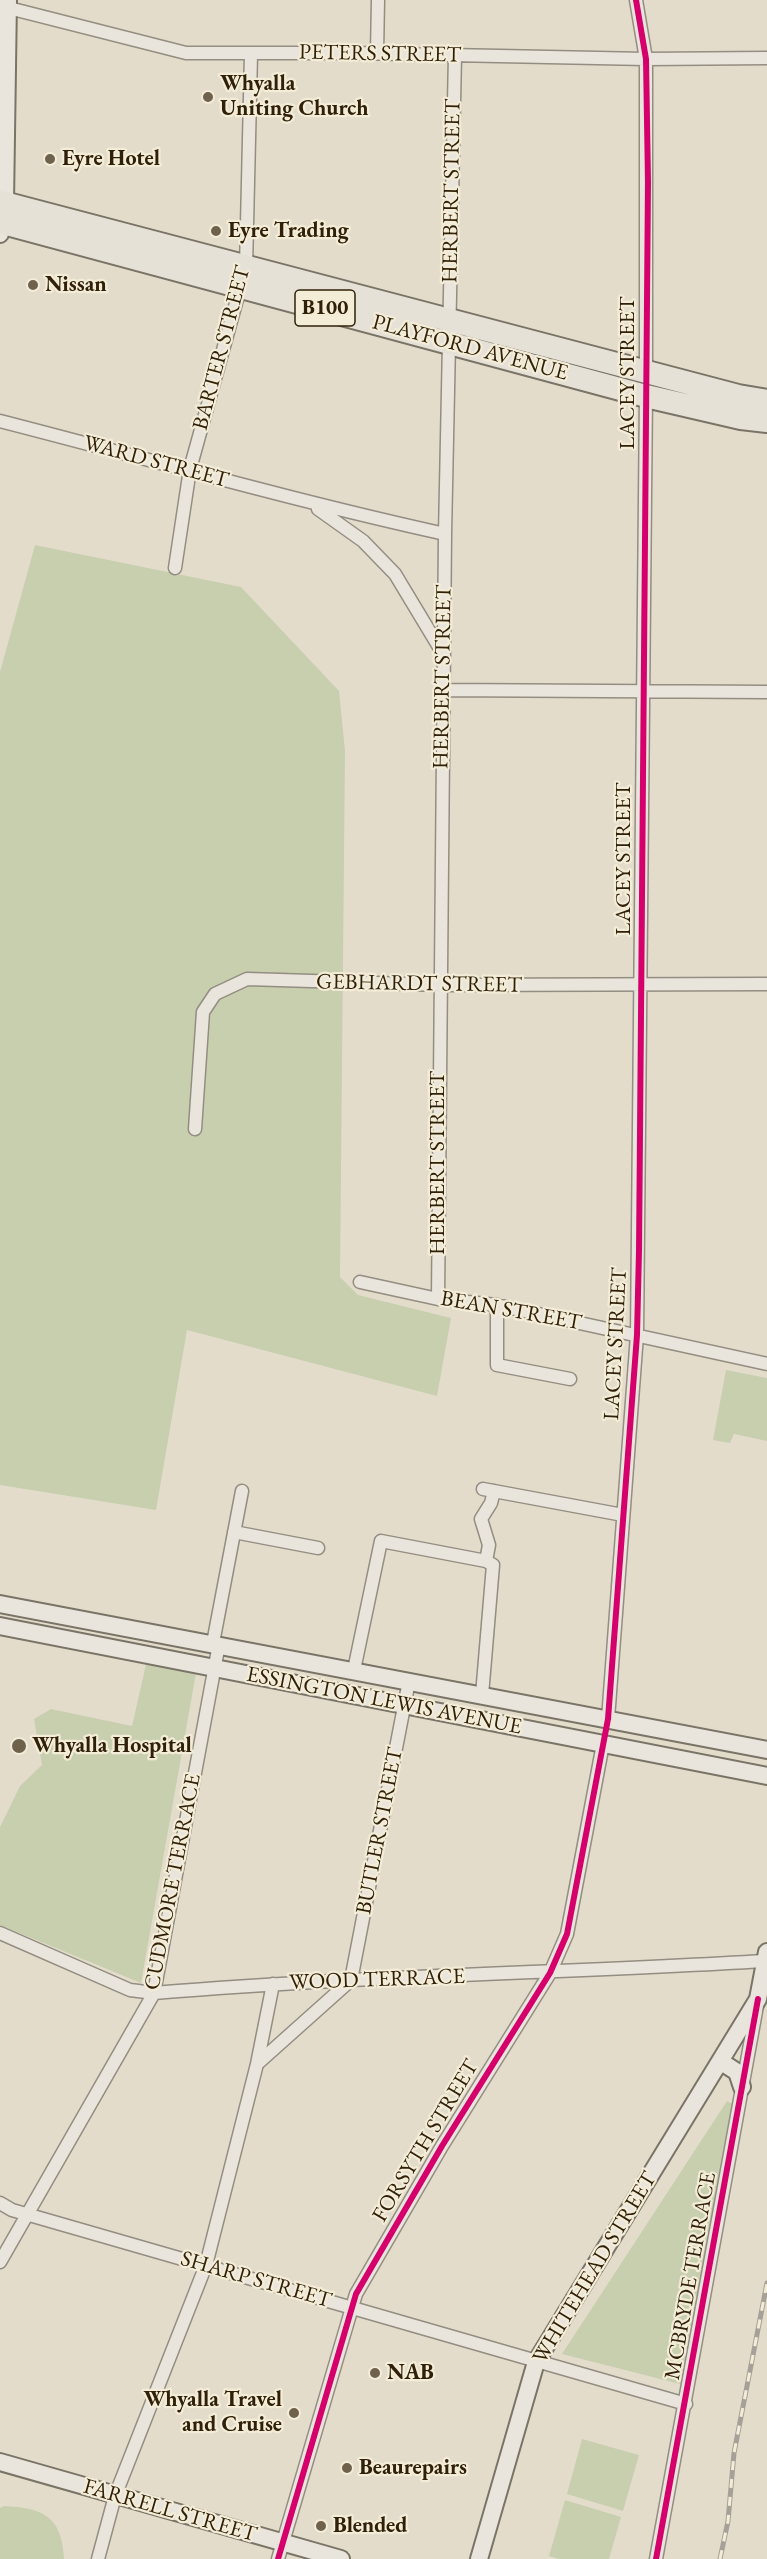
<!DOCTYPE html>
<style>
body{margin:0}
canvas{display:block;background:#e3dccb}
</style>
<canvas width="767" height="2559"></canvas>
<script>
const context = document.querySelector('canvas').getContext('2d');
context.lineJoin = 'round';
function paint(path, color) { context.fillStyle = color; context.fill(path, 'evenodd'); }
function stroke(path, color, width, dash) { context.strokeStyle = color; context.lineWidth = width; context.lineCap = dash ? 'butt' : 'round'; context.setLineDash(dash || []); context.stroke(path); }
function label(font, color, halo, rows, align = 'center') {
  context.font = font + ' "EB Garamond",serif'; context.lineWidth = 4.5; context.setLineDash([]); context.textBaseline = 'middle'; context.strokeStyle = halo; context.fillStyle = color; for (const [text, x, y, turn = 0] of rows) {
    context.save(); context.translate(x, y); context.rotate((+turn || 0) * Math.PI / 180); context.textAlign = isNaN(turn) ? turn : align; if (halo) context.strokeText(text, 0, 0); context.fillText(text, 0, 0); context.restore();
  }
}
const green = new Path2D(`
 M 35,545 L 241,587 L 339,691 L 345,751 L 340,1277 L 358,1295 L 451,1318 L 437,1396 L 187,1330 L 156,1510 L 0,1485 L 0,672 Z
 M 726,1370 L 767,1378 L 767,1441 L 734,1434 L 730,1443 L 713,1440 Z
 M 147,1660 L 196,1673 L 141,1983 L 0,1925 L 0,1827 L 20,1786 L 42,1765 L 34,1719 L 51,1709 L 132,1726 Z
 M 727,2101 L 733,2104 L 680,2384 L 562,2354 Z
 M 582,2439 L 639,2455 L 623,2511 L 567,2494 Z
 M 565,2500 L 621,2517 L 609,2559 L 559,2559 L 549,2556 Z
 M 4,2506 C 43,2508 62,2516 64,2559 L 0,2559 L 0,2508 Z`);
const street = new Path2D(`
 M 636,0 L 646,59 L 646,376
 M 1,6 L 186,53 L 352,53 L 646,59 L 767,58
 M 377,53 L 378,0
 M 0,421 C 148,459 295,501 445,534
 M 318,509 L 363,541 L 395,574 L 442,652
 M 175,568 L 190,469 L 246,267 L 251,54
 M 443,690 L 767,692
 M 195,1129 L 203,1012 L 215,994 L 247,979 L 440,985 L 767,984
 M 360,1282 L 438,1299 L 497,1305 L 767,1364
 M 438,1299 L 445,534 L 455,55
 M 497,1305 L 497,1365 L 570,1379
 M 483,1489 L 623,1515
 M 234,1532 L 318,1548
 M 486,1561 L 489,1545 L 481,1519 L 491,1503 L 494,1491
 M 213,1643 L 242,1491
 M 354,1670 L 381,1541 L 486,1561 L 493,1565 L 482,1695
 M 608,1719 L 637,1335 L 646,393
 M 0,1933 L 130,1990 L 154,1993 C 357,1976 562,1973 765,1961
 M 257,2064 L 351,1980 L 409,1681
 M 0,2203 L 12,2210 L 686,2404
 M 0,2262 L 154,1993 L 219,1644
 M 98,2559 L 115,2496 L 206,2265 L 257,2064 L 273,1984
 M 278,2559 L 356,2294 L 442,2146 L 550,1973 L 567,1934 L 603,1744
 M 656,2559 L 757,2006`);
const secondary = new Path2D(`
 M 0,234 L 5,203 L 8,0
 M 0,1604 L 767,1750
 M 0,1626 L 767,1776
 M 720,2061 L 737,2072 L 742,2087
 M 0,2462 L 341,2559
 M 479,2559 L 536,2362 L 758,1999 L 767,1952`);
const highway = new Path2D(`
 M 0,202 L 738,396 L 767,401
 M 0,222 L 646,396 L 741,418 L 767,421`);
const rail = new Path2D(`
 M 720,2559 L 728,2521 L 734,2453 L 767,2283`);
const cycleway = new Path2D(`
 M 278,2559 L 356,2294 L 442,2146 L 550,1973 L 567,1934 L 608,1719 L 637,1335 L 639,1251 L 648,182 L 646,59 L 636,0
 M 656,2559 L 758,1999`);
const markers = [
 [208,97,6,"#6f624d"],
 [50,159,6,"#6f624d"],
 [216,231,6,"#6f624d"],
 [33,285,6,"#6f624d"],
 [19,1746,8,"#6f624d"],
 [375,2373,6,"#6f624d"],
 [294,2413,6,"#6f624d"],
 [347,2468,6,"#6f624d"],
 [321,2526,6,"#6f624d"]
];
const shields = [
 [325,308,60]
];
const shieldNames = [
 ["B100",325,308]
];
const streetNames = [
 ["PETERS STREET",380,54,1],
 ["HERBERT STREET",452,191,-89],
 ["BARTER STREET",222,348,-75],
 ["PLAYFORD AVENUE",470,348,15],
 ["LACEY STREET",628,373,-90],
 ["WARD STREET",156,462,15],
 ["HERBERT STREET",443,677,-89],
 ["LACEY STREET",624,859,-90],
 ["GEBHARDT STREET",419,984,1],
 ["HERBERT STREET",438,1163,-90],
 ["BEAN STREET",511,1311,10],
 ["LACEY STREET",616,1344,-87],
 ["ESSINGTON LEWIS AVENUE",384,1701,11],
 ["BUTLER STREET",380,1831,-79],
 ["CUDMORE TERRACE",173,1882,-79],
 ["WOOD TERRACE",377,1980,-2],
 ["FORSYTH STREET",426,2141,-59],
 ["WHITEHEAD STREET",595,2268,-59],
 ["MCBRYDE TERRACE",691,2276,-80],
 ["SHARP STREET",256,2280,16],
 ["FARRELL STREET",170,2511,16]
];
const poiNames = [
 ["Whyalla",220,84],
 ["Uniting Church",220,109],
 ["Eyre Hotel",62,159],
 ["Eyre Trading",228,231],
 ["Nissan",45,285],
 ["Whyalla Hospital",32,1746],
 ["NAB",387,2373],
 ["Whyalla Travel",282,2400,"right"],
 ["and Cruise",282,2425,"right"],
 ["Beaurepairs",359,2468],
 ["Blended",333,2526]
];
paint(green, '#c8cfaf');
stroke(street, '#948d81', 15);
stroke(secondary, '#7a7467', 20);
stroke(highway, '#7a7467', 26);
stroke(street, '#e9e5dd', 12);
stroke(secondary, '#e9e5dd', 16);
stroke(highway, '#e6e1d7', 22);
stroke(rail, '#a6a198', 5);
stroke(rail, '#f3ecd7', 3, [9]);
stroke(cycleway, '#d6006c', 6);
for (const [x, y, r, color] of markers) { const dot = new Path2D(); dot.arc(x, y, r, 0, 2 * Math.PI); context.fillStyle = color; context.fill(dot); stroke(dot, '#f3ecd7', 2); }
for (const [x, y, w] of shields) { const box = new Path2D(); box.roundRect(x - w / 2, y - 18, w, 36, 4.5); context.fillStyle = '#f3ecd7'; context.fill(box); stroke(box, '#312009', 1.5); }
label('bold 21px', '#312009', null, shieldNames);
label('22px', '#312009', '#f3ecd7', streetNames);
label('bold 22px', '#312009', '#f3ecd7', poiNames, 'left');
</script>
